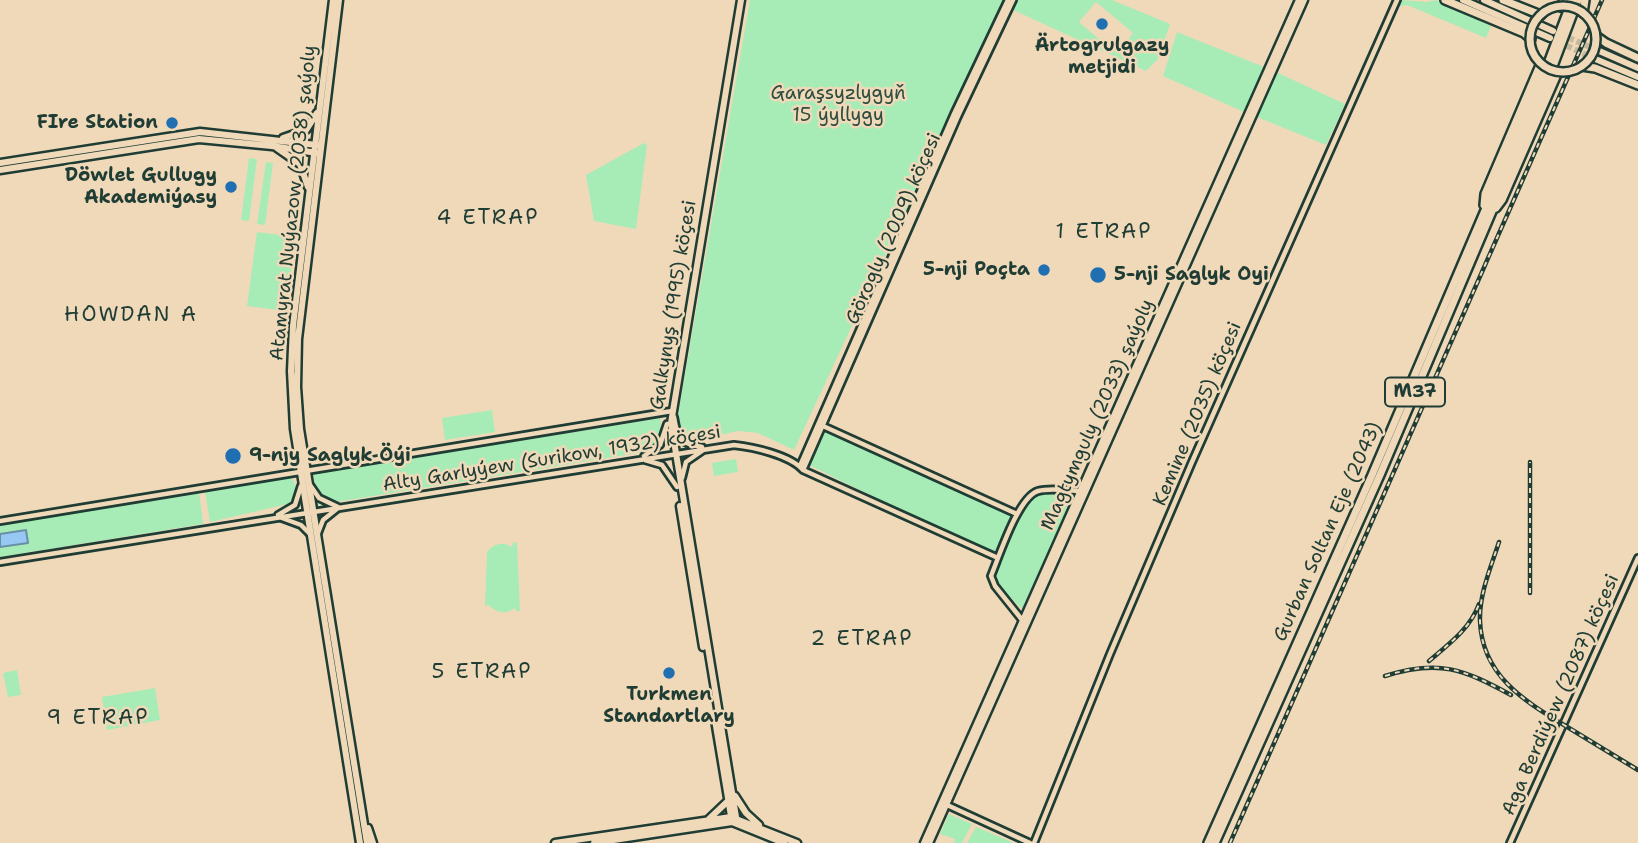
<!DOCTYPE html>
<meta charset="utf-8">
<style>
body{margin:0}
canvas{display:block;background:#f0d9b9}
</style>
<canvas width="1638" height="843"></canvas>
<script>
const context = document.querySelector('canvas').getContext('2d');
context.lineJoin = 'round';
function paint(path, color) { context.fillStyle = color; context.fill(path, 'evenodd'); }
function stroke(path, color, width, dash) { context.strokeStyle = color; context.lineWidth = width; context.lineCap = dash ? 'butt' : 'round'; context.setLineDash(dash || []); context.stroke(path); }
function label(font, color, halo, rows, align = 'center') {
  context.font = font + ' "Shantell Sans",sans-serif'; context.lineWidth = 5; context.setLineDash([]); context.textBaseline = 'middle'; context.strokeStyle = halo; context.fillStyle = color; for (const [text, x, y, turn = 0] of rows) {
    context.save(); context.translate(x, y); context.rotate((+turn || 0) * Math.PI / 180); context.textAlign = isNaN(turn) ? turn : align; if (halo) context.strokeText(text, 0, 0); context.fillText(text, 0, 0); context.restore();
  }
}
const green = new Path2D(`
 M 750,0 L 1004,0 L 794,450 L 758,433 L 738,431 L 691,441 L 681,436 L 677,421 Z
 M 1016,0 L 1112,0 L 1170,24 L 1158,59 L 1146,71 L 1011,9 ZM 1096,2 L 1133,33 L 1119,51 L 1102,38 L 1100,40 L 1079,22 Z
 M 1400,0 L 1428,2 L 1436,0 L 1491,26 L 1486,38 L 1407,5 L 1396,7 Z
 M 1177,32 L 1264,67 L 1244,112 L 1163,76 Z
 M 1276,72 L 1345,104 L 1326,145 L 1257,117 Z
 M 644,143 L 647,145 L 636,229 L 594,221 L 586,175 Z
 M 249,158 L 257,159 L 249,221 L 241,220 Z
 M 266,162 L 273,163 L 265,225 L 257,224 Z
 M 257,232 L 295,237 L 286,311 L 247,306 Z
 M 492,410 L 495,432 L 445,440 L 442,418 Z
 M 661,418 L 660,438 L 658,445 L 638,453 L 318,505 L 313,474 Z
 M 826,427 L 1021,516 L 1033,493 L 1076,491 L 1022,609 L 992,580 L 998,558 L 809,465 Z
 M 736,459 L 738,472 L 714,476 L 712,463 Z
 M 291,478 L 294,481 C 297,490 297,498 288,504 L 210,522 L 205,491 Z
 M 199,492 L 203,524 L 0,557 L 0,525 Z
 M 517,542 L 520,611 L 516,611 L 515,608 C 505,615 496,613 488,604 L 485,607 L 487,552 C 494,544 503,541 512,547 L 513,543 Z
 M 17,670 L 21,695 L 8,697 L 3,673 Z
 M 155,688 L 160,720 L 107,730 L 102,697 Z
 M 949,814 L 972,824 L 962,843 L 954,843 L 955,839 L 940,834 Z
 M 976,827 L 981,829 L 1014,843 L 967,843 Z`);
const water = new Path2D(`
 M 26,530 L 28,543 L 0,547 L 0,534 Z`);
const majorTunnel = new Path2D(`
 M 1560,34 L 1597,50
 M 1550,38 L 1593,58`);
const minor = new Path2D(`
 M 674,417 C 678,441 679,442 702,447
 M 823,426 L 1017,514
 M 644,456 L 660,445 L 667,424
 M 645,460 L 662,465 L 677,487
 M 800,466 L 954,114 L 1008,0
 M 803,470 L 958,116 L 1013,0
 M 682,478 L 686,462 L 702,451
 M 310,485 L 319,498 L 338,507
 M 278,515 L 295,505 L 301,486
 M 282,518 L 301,525 L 310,534
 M 0,521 L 672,411
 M 318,533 L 323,520 L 338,508
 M 0,562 L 734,445 C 753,447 790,455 803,470 L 998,558
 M 1023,621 L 995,586 L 991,576 C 999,557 1018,497 1038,491 C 1051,487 1069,491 1082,491
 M 945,804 L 1030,843
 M 1034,843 L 1110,654 L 1192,462 L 1397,0
 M 1510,843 L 1638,558`);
const major = new Path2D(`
 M 333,0 L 293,326 L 291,371 L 294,429 L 360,843
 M 339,0 L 298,339 L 297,387 L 300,429 L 367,843
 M 1463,0 L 1550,38
 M 1484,0 L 1553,31
 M 1597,50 L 1638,68
 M 1593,58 L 1638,77
 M 283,138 L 306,130 L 317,113
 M 277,148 L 300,164 L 308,187
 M 0,163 L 200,132 L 317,145
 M 0,170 L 199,139 L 272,146 L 317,153
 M 680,506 L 703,647
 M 715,720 L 732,822
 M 735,796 L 746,813 L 759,825
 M 709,819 L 728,801
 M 737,823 L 671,423 L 741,0
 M 368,828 L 373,843
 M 555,843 L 731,817 L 797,843
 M 594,843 L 732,822 L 784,843
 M 924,843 L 1299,0
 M 929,843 L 1304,0`);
const highway = new Path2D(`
 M 1445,0 L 1524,33 L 1531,39
 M 1503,0 L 1541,15
 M 1561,7 L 1564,0
 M 1583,13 L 1585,0
 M 1596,36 L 1606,43 L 1638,58
 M 1582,66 L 1595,68 L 1638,85
 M 1484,205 L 1485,194 L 1541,63
 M 1496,208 L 1502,200 L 1558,72
 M 1208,843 L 1372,475 L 1550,58 L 1572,0
 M 1215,843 L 1380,475 L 1547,82 L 1578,0`);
const rail = new Path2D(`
 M 1499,542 C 1491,567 1479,594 1480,621 C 1482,675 1523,700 1564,725 C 1589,740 1613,755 1638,770
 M 1530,593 L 1530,462
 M 1429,661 C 1449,644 1470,629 1479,604
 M 1385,676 C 1439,659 1463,669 1511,695
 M 1230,843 L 1602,0`);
const highwayBridge = new Path2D(`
 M1530 39a33 33 0 1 1 66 0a33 33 0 1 1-66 0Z`);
const markers = [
 [1102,24,7,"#1f6fb2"],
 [172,123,7,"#1f6fb2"],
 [231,187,7,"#1f6fb2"],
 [1044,270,7,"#1f6fb2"],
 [1098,275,9,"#1f6fb2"],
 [233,456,9,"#1f6fb2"],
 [669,673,7,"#1f6fb2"]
];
const shields = [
 [1415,392,60]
];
const shieldNames = [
 ["M37",1415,392]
];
const poiNames = [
 ["Ärtogrulgazy",1102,46,"center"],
 ["metjidi",1102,68,"center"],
 ["FIre Station",158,123],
 ["Döwlet Gullugy",217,176],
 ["Akademiýasy",217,198],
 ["5-nji Poçta",1030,270],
 ["5-nji Saglyk Oyi",1114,275,"left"],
 ["9-njy Saglyk Öýi",249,456,"left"],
 ["Turkmen",669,695,"center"],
 ["Standartlary",669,717,"center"]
];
const parkNames = [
 ["Garaşsyzlygyň",838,94],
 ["15 ýyllygy",838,116]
];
const streetNames = [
 ["Atamyrat Nyýazow (2038) şaýoly",294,203,-84],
 ["Görogly (2009) köçesi",894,229,-66],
 ["Galkynyş (1995) köçesi",674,305,-81],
 ["Kemine (2035) köçesi",1198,414,-67],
 ["Magtymguly (2033) şaýoly",1098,415,-66],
 ["Alty Garlyýew (Surikow, 1932) köçesi",552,459,-9],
 ["Gurban Soltan Eje (2043)",1328,532,-66],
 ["Aga Berdiýew (2087) köçesi",1561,695,-66]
];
const neighbourhoodNames = [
 ["4 ETRAP",488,219],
 ["1 ETRAP",1104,233],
 ["HOWDAN A",131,316],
 ["2 ETRAP",862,640],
 ["5 ETRAP",482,673],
 ["9 ETRAP",98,719]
];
paint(green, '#a7ecb7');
paint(water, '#97c7f3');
stroke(water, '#6790a7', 2);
stroke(majorTunnel, '#c6ba9e', 6, [6, 3]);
stroke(minor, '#1f3d34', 10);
stroke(major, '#1f3d34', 11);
stroke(highway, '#1f3d34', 12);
stroke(minor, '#f0d9b9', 4.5);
stroke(major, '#f0d9b9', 6);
stroke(highway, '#f0d9b9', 7);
stroke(rail, '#1f3d34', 4.5);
stroke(rail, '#f0d9b9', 2, [5]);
stroke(highwayBridge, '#1f3d34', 12, []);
stroke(highwayBridge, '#f0d9b9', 7);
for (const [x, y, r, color] of markers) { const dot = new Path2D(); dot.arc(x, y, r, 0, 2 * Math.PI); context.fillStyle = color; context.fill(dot); stroke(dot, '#f0d9b9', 2.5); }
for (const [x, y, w] of shields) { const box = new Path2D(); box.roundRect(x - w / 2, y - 14.5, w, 29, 5); context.fillStyle = '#f0d9b9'; context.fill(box); stroke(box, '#1f3d34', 2); }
label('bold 18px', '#1f3d34', null, shieldNames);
label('bold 19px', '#1f3d34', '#f0d9b9', poiNames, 'right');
label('19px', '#2d4e41', '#f0d9b9', parkNames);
label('19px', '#1f3d34', '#f0d9b9', streetNames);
context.letterSpacing = '2px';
label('21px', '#1f3d34', '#f0d9b9', neighbourhoodNames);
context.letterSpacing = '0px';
</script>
